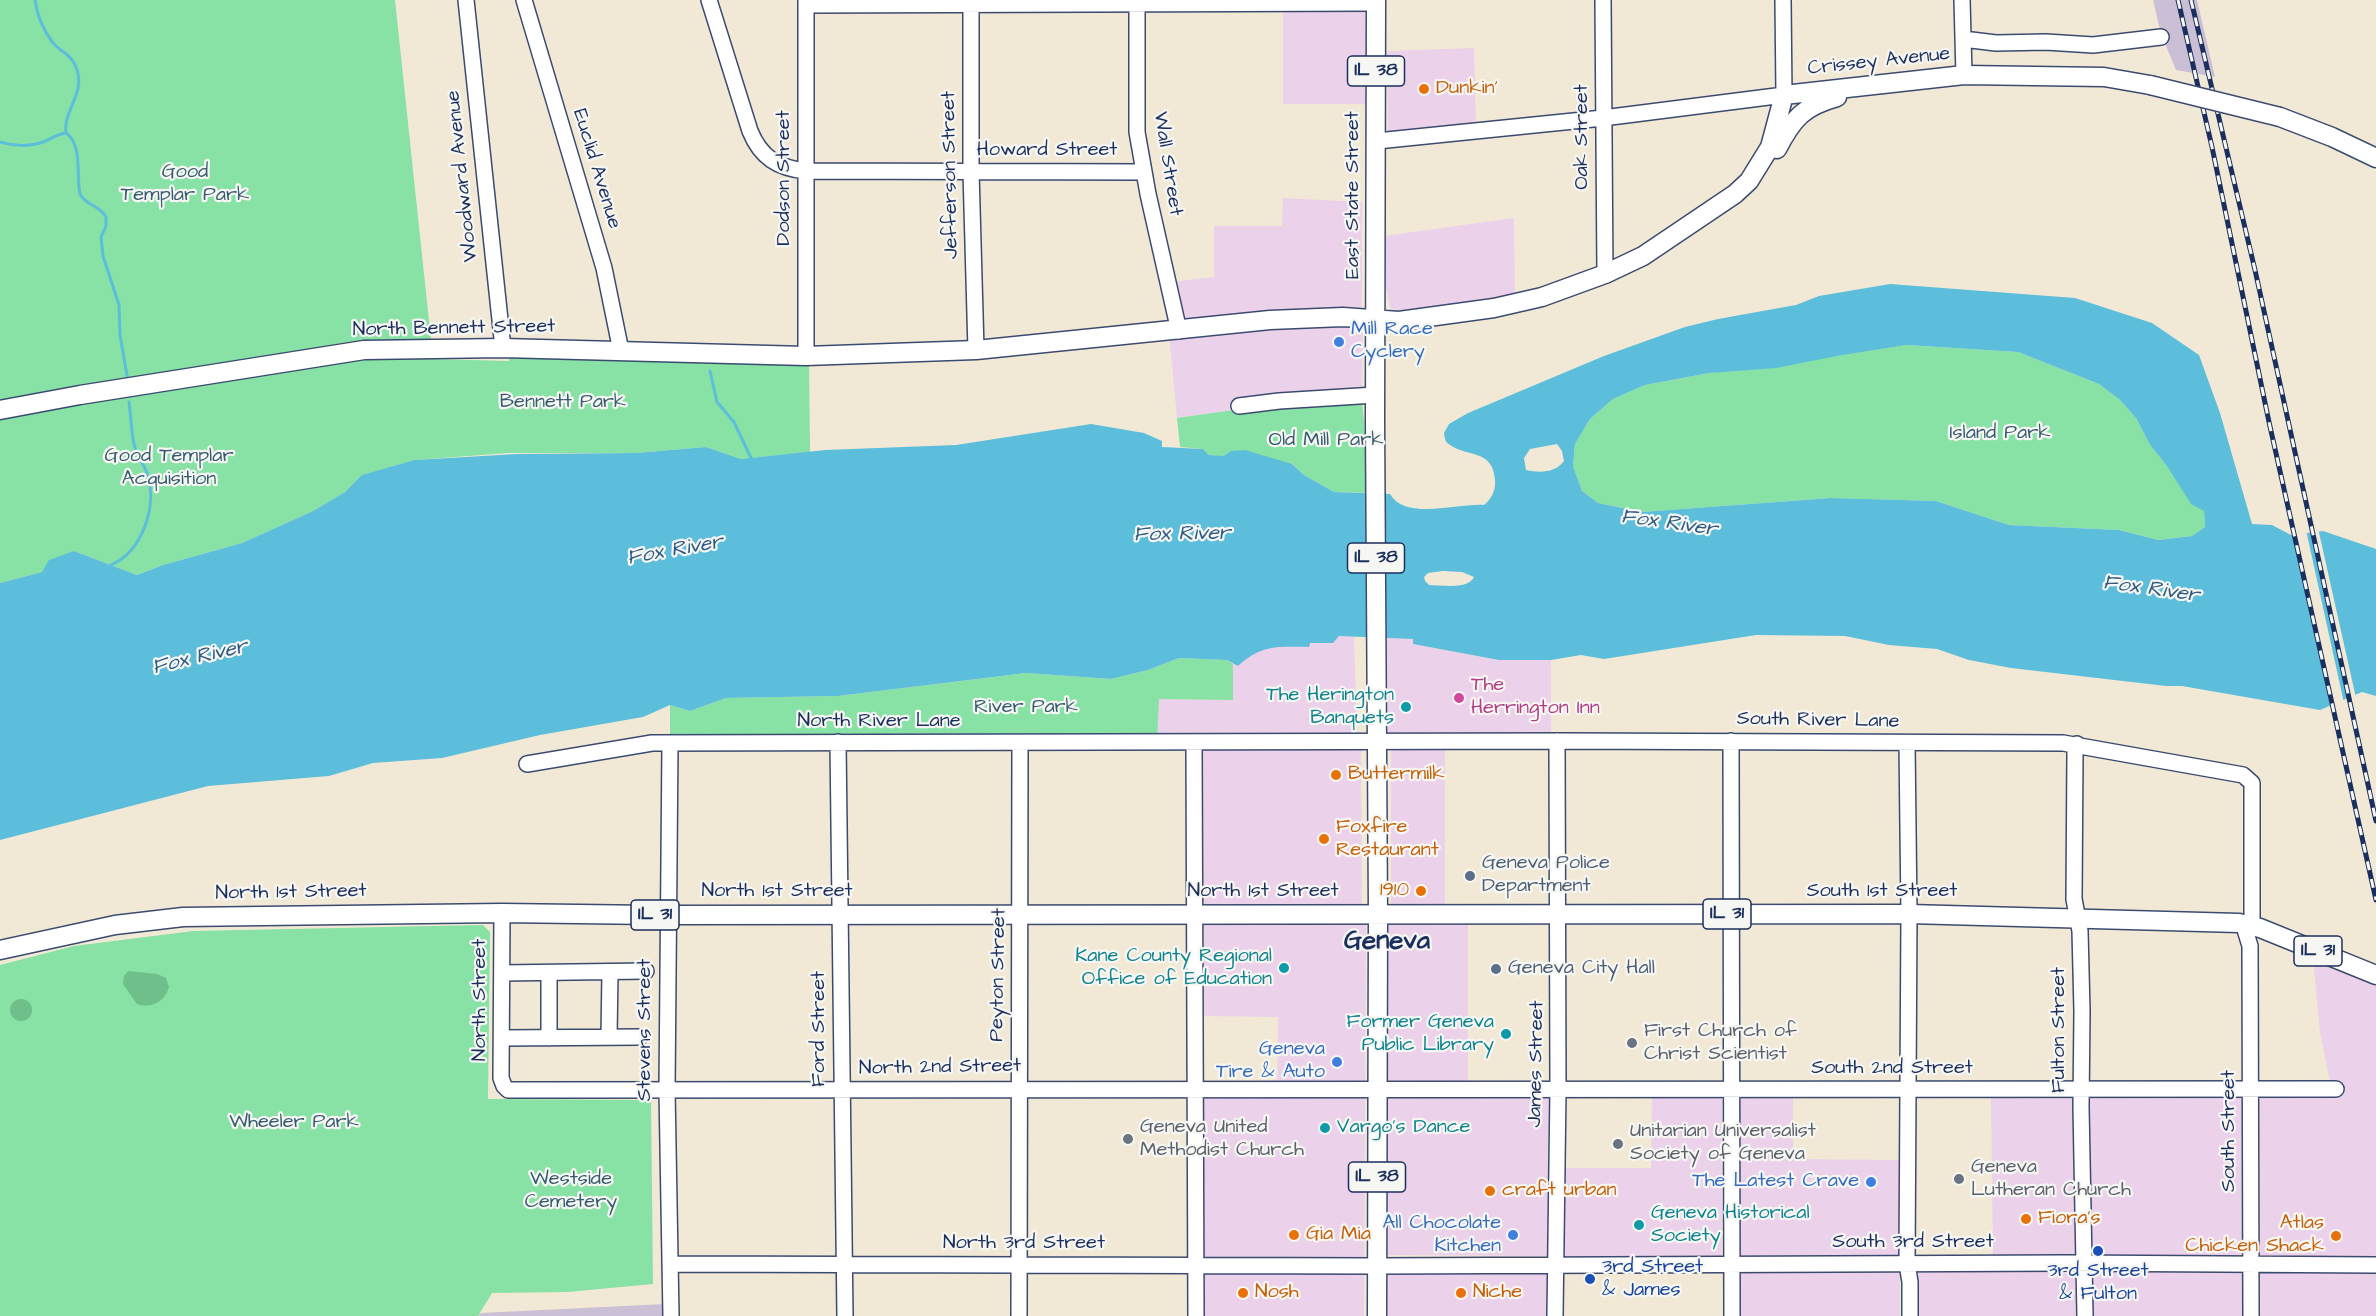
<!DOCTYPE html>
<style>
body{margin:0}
canvas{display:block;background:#f1e9d5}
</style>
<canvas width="2376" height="1316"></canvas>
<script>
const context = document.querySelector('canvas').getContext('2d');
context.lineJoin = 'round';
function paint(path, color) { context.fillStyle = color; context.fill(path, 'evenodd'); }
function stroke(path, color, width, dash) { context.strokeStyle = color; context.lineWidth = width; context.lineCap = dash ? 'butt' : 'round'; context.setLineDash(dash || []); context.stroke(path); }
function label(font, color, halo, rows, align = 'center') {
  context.font = font + ' "Architects Daughter",sans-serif'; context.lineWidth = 4.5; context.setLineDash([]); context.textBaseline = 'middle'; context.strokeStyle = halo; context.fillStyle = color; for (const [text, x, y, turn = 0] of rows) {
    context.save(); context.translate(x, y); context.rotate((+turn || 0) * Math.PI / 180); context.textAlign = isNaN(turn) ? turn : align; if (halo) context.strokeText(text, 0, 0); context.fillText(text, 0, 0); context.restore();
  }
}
const built = new Path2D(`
 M 1283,5 L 1373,6 L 1373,104 L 1283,104 Z
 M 1474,48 L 1476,124 L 1388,134 L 1387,51 Z
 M 1283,198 L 1362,202 L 1362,307 L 1297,311 L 1179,322 L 1170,282 L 1214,277 L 1214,226 L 1282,226 Z
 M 1514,218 L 1515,295 L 1402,313 L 1390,308 L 1377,237 Z
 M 1363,325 L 1362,399 L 1234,410 L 1177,418 L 1169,334 Z
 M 1238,632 L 1354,635 L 1357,739 L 1157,735 L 1159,699 L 1233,700 L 1233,664 Z
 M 1378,637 L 1413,639 L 1413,644 L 1499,660 L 1551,660 L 1551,738 L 1379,739 Z
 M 1361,747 L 1362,906 L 1197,907 L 1195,749 Z
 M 1391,747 L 1445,747 L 1445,906 L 1391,906 Z
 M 1200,922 L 1366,923 L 1364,1316 L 1199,1316 L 1200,1095 L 1277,1095 L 1278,1017 L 1200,1016 Z
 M 1385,922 L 1468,922 L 1468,1084 L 1385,1084 Z
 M 2313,958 L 2361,979 L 2376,983 L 2376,1316 L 2254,1316 L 2253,1091 L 2332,1091 L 2320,1033 Z
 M 2075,1092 L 2077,1259 L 1993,1260 L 1991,1093 Z
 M 1385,1095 L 1549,1096 L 1548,1256 L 1384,1255 Z
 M 2085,1095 L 2242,1095 L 2243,1258 L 2086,1259 Z
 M 1734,1096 L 1793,1096 L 1793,1159 L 1900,1160 L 1900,1260 L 1734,1259 Z
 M 1652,1097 L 1722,1097 L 1722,1260 L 1561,1259 L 1561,1168 L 1651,1168 Z
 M 1900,1271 L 1900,1316 L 1735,1316 L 1735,1272 Z
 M 1911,1271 L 2077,1271 L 2078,1316 L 1912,1316 Z
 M 2088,1271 L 2245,1272 L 2245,1316 L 2088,1316 Z
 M 1384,1272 L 1547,1272 L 1548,1316 L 1384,1316 Z`);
const industrial = new Path2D(`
 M 2153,0 L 2197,0 L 2215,77 L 2176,70 L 2161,34 Z
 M 665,1304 L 665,1316 L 478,1316 L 481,1313 Z`);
const green = new Path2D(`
 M 0,0 L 395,0 L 433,359 L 509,361 L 509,353 L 809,362 L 810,452 L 741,459 L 706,447 L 636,453 L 509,453 L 414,460 L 363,475 L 345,492 L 313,511 L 242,543 L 163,565 L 137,575 L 74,551 L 42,572 L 0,583 Z
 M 1907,345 L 2018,352 L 2099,384 L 2120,400 L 2136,418 L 2150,445 L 2204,511 L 2205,527 L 2192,536 L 2158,540 L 2119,530 L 2009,525 L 1936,501 L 1831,498 L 1642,512 L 1598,503 L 1582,491 L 1573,466 L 1575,444 L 1590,419 L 1613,399 L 1645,385 L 1709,373 Z
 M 1362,399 L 1370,493 L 1334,492 L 1304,475 L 1292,464 L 1209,455 L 1203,449 L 1180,447 L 1177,418 L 1234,410 Z
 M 1179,658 L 1227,660 L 1233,664 L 1233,700 L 1159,699 L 1157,743 L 670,744 L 670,705 L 690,711 L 726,698 L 838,696 L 1026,673 L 1111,679 L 1148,670 Z
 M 483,925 L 490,932 L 488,1099 L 651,1100 L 653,1284 L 568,1292 L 492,1293 L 478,1316 L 0,1316 L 0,965 L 74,946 L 193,931 Z`);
const forest = new Path2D(`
 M 128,971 L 157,974 L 166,978 L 169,987 C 165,1001 152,1009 137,1004 L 123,984 L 124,976 Z
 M10 1010a11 11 0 1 1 22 0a11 11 0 1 1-22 0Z`);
const water = new Path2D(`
 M 1890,284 L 2075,298 L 2152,323 L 2199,355 L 2220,413 L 2252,524 L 2272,525 L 2291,535 L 2323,531 L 2376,549 L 2376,696 L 2362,692 L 2320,710 L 2182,686 L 2166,686 L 2011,668 L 1969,660 L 1937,649 L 1889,645 L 1845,636 L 1756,635 L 1604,659 L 1581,655 L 1551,660 L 1499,660 L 1413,644 L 1413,639 L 1339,636 L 1333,643 L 1310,643 L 1309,647 C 1277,647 1263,644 1238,666 L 1227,660 L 1179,658 L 1148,670 L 1111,679 L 1026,673 L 838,696 L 726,698 L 690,711 L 670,705 L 643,717 L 540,735 L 442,758 L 373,763 L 329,776 L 208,786 L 0,840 L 0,583 L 42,572 L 49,560 L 74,551 L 137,575 L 163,565 L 242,543 L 313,511 L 345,492 L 362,475 L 414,460 L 517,454 L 636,453 L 706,447 L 741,459 L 825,450 L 956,445 L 1091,424 L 1144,433 L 1162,441 L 1162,447 L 1203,449 L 1209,455 L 1224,456 L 1231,451 L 1245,450 L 1292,464 L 1304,475 L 1334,492 L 1390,494 C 1405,521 1459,503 1484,505 C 1492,499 1496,489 1495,480 C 1493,449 1467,457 1450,445 C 1445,442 1445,439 1444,433 L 1449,424 L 1468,413 L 1604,356 L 1685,327 L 1718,319 L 1796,305 L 1819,296 ZM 1907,345 L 2018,352 L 2099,384 L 2120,400 L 2136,418 L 2150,445 L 2167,466 L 2191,504 L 2204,511 L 2205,527 L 2192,536 L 2158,540 L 2119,530 L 2009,525 L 1936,501 L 1831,498 L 1642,512 L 1598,503 L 1582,491 L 1573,466 L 1575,444 L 1590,419 L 1613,399 L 1645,385 L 1709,373 L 1776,368 L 1842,355 ZM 1557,444 L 1562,451 L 1564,461 C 1555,473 1540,473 1526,470 L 1524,458 L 1530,449 ZM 1443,571 L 1462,572 L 1474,577 C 1468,590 1442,585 1429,585 L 1425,581 L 1424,577 L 1428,573 Z`);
const pier = new Path2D(`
 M 2318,528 L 2356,698 L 2348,701 L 2311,529 Z
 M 2306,530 L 2344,703 L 2331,709 L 2292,532 Z`);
const stream = new Path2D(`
 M 35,0 C 37,15 44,31 53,43 C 62,53 73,55 77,70 C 85,94 63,111 66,133 C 83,144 76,178 80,194 C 86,206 100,205 106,217 L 106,226 L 101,237 L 103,256 L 119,305 L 120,335 L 128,381
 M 0,142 C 13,146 30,147 43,142 C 51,139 57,134 66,133
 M 710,371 L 717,402 L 734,422 L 751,458
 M 112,568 L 111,565 C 143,551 158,505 147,473 C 143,463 136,454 134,444 C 131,430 131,416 129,402`);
const minor = new Path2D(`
 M 466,0 L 503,348
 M 524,0 L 604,268 L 621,351
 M 709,0 L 750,131 C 761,158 778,168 806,171 L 1144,172
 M 806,0 L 806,356
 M 971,0 L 971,172 L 976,350
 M 1137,0 L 1137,132 L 1148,194 L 1179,331
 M 1603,0 L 1605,274
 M 1962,0 L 1964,75
 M 806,5 L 1376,3
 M 1963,39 L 1996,43 L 2046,42 L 2093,45 L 2161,37
 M 1377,141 L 1603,118 L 1784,95 L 1783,0
 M 1239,406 L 1279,401 L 1375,395
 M 1731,741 L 1732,1316
 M 838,742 L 845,1316
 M 1194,743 L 1196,1316
 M 1907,743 L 1909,914 L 1907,1264 L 1910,1282 L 1910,1316
 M 670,744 L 667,1090 L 671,1316
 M 2077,744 L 2075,752 L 2074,899 L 2080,931 L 2082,1011 L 2081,1107 L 2085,1316
 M 527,764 L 652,743 L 1564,741 L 2063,743 L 2243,775 L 2252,783 L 2252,925
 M 502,913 L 501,1078 L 504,1086 L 508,1090 L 2336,1089
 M 2243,923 L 2250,946 L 2251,1316
 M 502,973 L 646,971
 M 609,1037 L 610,972
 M 502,1038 L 640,1037
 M 549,1038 L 549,973
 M 670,1264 L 1377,1266 L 2066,1263 L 2376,1265
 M 1019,1316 L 1020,743
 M 1555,1316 L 1558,1089 L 1557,741`);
const major = new Path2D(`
 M 1376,0 L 1375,418 L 1378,915 L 1377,1316
 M 2280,117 L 2332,137 L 2376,158
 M 1777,149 C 1793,118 1804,106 1837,97
 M 0,410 L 80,395 L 364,350 L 503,348 L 806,356 L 976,350 L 1270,320 L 1343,317 L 1399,321 L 1494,308 L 1542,297 L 1605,274 L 1643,256 L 1735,194 L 1749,181 L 1770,147 L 1784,95 L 1964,75 L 2104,77 L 2150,85
 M 0,950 L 115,925 L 183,917 L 502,913 L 654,915 L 1909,914 L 2239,923 L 2260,928 L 2376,975`);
const rail = new Path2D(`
 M 2178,0 L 2212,147 L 2269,422 L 2376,900
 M 2191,0 L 2255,270 L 2376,821`);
const majorBridge = new Path2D(`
 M 2150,85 L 2280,117`);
const markers = [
 [1424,89,6,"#e8710a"],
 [1339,342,6,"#3f7fe0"],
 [1459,698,6,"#d1479c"],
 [1406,707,6,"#0f9aa8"],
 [1336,775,6,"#e8710a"],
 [1324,839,6,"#e8710a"],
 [1470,876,6,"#5c6f8a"],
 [1421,891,6,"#e8710a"],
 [1284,968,6,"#0f9aa8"],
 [1496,969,6,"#5c6f8a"],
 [1506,1034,6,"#0f9aa8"],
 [1632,1043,6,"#6b7280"],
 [1337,1062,6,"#3f7fe0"],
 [1325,1128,6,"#0f9aa8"],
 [1128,1139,6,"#6b7280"],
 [1618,1144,6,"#6b7280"],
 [1959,1179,6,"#6b7280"],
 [1871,1182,6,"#3f7fe0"],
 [1490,1191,6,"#e8710a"],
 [2026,1219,6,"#e8710a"],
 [1639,1225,6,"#0f9aa8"],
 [1294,1235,6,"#e8710a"],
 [1513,1235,6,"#3f7fe0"],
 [2336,1236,6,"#e8710a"],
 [2098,1251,6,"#1a4fb4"],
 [1590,1279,6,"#1a4fb4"],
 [1243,1293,6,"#e8710a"],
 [1461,1293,6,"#e8710a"]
];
const shields = [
 [1376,71,57],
 [1376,558,57],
 [1727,914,48],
 [655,915,48],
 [2318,951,48],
 [1377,1177,57]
];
const shieldNames = [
 ["IL 38",1376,71],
 ["IL 38",1376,558],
 ["IL 31",1727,914],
 ["IL 31",655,915],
 ["IL 31",2318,951],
 ["IL 38",1377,1177]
];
const streetNames = [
 ["Crissey Avenue",1879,62,-6],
 ["Oak Street",1583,137,-90],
 ["Howard Street",1047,151],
 ["Wall Street",1167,164,81],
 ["Euclid Avenue",596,169,73],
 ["Jefferson Street",951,175,-91],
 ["Woodward Avenue",463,176,-96],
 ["Dodson Street",785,178,-90],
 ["East State Street",1354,195,-90],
 ["North Bennett Street",454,329,-1],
 ["South River Lane",1818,721,1],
 ["North River Lane",879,722],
 ["North 1st Street",777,892],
 ["North 1st Street",1263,892],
 ["South 1st Street",1882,892],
 ["North 1st Street",291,893,-1],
 ["Peyton Street",999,975,-89],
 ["North Street",481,1000,-90],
 ["Ford Street",820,1029,-90],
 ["Stevens Street",646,1030,-90],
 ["Fulton Street",2060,1030,-90],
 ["James Street",1537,1064,-89],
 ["North 2nd Street",940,1068,-1],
 ["South 2nd Street",1892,1069],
 ["South Street",2230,1131,-90],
 ["South 3rd Street",1913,1243],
 ["North 3rd Street",1024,1244]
];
const foodNames = [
 ["Dunkin'",1436,89],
 ["Buttermilk",1348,775],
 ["Foxfire",1336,828],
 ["Restaurant",1336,851],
 ["1910",1409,891,"right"],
 ["craft urban",1502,1191],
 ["Fiora's",2038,1219],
 ["Atlas",2324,1224,"right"],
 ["Chicken Shack",2324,1247,"right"],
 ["Gia Mia",1306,1235],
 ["Nosh",1255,1293],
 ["Niche",1473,1293]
];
const parkNames = [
 ["Good",185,173],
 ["Templar Park",185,196],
 ["Bennett Park",563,403],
 ["Island Park",2000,434],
 ["Old Mill Park",1326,441],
 ["Good Templar",169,457],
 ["Acquisition",169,480],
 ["River Park",1026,708],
 ["Wheeler Park",294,1123],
 ["Westside",571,1180],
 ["Cemetery",571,1203]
];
const shopNames = [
 ["Mill Race",1351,330,"left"],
 ["Cyclery",1351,353,"left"],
 ["Geneva",1325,1050],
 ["Tire & Auto",1325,1073],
 ["The Latest Crave",1859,1182],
 ["All Chocolate",1501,1224],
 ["Kitchen",1501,1247]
];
const hotelNames = [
 ["The",1471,686],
 ["Herrington Inn",1471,709]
];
const cultureNames = [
 ["The Herington",1394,696],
 ["Banquets",1394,719],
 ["Kane County Regional",1272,957],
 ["Office of Education",1272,980],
 ["Former Geneva",1494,1023],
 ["Public Library",1494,1046],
 ["Vargo's Dance",1337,1128,"left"],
 ["Geneva Historical",1651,1214,"left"],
 ["Society",1651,1237,"left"]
];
const serviceNames = [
 ["Geneva Police",1482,864],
 ["Department",1482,887],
 ["Geneva City Hall",1508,969]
];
const worshipNames = [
 ["First Church of",1644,1032],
 ["Christ Scientist",1644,1055],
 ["Geneva United",1140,1128],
 ["Methodist Church",1140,1151],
 ["Unitarian Universalist",1630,1132],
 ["Society of Geneva",1630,1155],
 ["Geneva",1971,1168],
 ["Lutheran Church",1971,1191]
];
const transitNames = [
 ["3rd Street",1602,1268],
 ["& James",1602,1291],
 ["3rd Street",2098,1272,"center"],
 ["& Fulton",2098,1295,"center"]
];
const waterNames = [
 ["Fox River",1669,524,8],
 ["Fox River",1182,535,-1],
 ["Fox River",675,551,-10],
 ["Fox River",2151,590,8],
 ["Fox River",200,658,-13]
];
const districtNames = [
 ["Geneva",1387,943]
];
paint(built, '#ecd1ea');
paint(industrial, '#cbbfd5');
paint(green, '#88e1a5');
paint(forest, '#6ebf8a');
paint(water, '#5dbedb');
paint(pier, '#f1e9d5');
stroke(stream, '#5dbedb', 3);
stroke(minor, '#3b4b70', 18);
stroke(major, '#3b4b70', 21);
stroke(minor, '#fff', 15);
stroke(major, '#fff', 18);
stroke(rail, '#1b2f5e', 5);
stroke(rail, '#f6f6f2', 3, [9]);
stroke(majorBridge, '#3b4b70', 21, []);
stroke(majorBridge, '#fff', 18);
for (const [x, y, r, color] of markers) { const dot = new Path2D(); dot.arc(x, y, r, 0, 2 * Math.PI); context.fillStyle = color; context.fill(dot); stroke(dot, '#f6f6f2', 2); }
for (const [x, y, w] of shields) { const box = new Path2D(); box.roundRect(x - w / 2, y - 15, w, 30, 4.5); context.fillStyle = '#f6f6f2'; context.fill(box); stroke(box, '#1b2f5e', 1.5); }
label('bold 18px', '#1b2f5e', null, shieldNames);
label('20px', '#1b2f5e', '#f6f6f2', streetNames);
label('20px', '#c56008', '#f6f6f2', foodNames, 'left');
label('20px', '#365c70', '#f6f6f2', parkNames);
label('20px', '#366cbe', '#f6f6f2', shopNames, 'right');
label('20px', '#b23c85', '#f6f6f2', hotelNames, 'left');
label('20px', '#0d838f', '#f6f6f2', cultureNames, 'right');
label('20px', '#4e5e75', '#f6f6f2', serviceNames, 'left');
label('20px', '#5b616d', '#f6f6f2', worshipNames, 'left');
label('20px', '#164399', '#f6f6f2', transitNames, 'left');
label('italic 21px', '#2f5a84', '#f6f6f2', waterNames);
label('bold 26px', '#1b2f5e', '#f6f6f2', districtNames);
</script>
